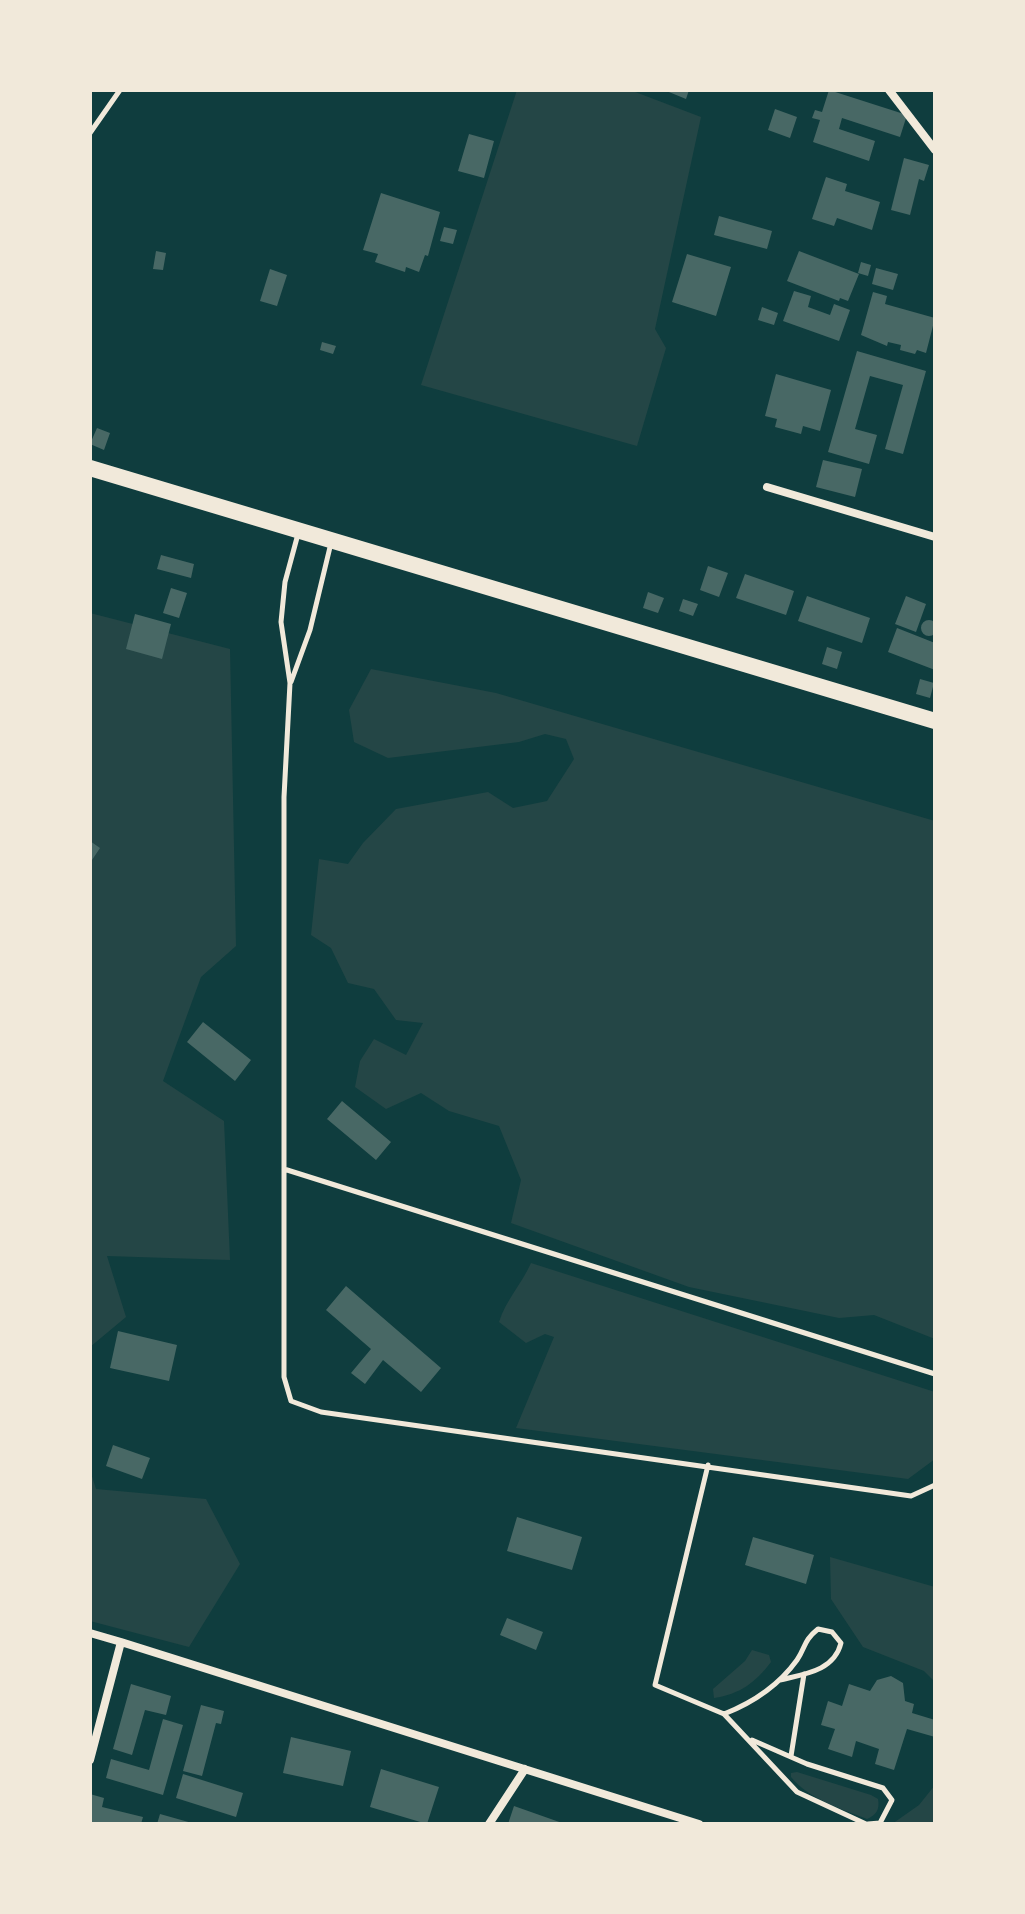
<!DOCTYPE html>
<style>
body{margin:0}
#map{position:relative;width:1025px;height:1914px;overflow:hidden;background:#0f3d3e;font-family:"Public Sans",sans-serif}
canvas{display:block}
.frame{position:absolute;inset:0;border:92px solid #f1e9da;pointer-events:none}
</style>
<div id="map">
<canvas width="1025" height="1914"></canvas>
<div class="frame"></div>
</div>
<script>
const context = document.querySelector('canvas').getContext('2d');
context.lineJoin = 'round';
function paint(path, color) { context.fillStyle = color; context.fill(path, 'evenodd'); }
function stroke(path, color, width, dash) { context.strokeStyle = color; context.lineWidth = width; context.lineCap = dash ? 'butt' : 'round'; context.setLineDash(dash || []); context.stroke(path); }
const green = new Path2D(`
 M 517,90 L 630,90 L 701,117 L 655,329 L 666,348 L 637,446 L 421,385 Z
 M 90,613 L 230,649 L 236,946 L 201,977 L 163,1081 L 224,1121 L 230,1260 L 107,1256 L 126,1317 L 90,1347 Z
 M 371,669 L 496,693 L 935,821 L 935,1339 L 874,1315 L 839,1318 L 689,1287 L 511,1223 L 521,1180 L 499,1126 L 449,1111 L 421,1093 L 386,1109 L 355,1087 L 360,1061 L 374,1039 L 406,1055 L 423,1023 L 396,1020 L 374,989 L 348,983 L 331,948 L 311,935 L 319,859 L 348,864 L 363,843 L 396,809 L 488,792 L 513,808 L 547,801 L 574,759 L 566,739 L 545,734 L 519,742 L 388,758 L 354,742 L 349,710 Z
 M 531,1263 L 935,1392 L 935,1459 L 908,1479 L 516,1428 L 554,1337 L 545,1334 L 526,1343 L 499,1322 C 506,1300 521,1285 531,1263 Z
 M 90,1470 L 96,1489 L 206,1499 L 240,1564 L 189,1647 L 90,1621 Z
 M 830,1557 L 935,1587 L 935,1682 L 924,1671 L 863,1647 L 831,1599 Z
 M 752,1650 L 769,1655 L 771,1662 C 755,1683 740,1694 714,1698 L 713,1689 L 745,1661 Z
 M 797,1772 L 871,1795 L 878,1799 C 880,1810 876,1815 867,1819 C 841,1809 809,1799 791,1777 L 791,1773 Z
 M 935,1785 L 935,1824 L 892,1824 L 919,1805 Z`);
const building = new Path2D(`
 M 664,90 L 689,90 L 686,99 Z
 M 829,90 L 907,115 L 900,137 L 842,118 L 839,129 L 875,141 L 869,161 L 813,142 L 820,120 L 812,118 L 815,110 L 822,112 Z
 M 775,109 L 797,117 L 790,138 L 768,130 Z
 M 469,134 L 494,141 L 484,178 L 458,171 Z
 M 904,158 L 929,165 L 924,181 L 919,179 L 910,215 L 891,210 Z
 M 826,177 L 847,184 L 845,191 L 880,202 L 872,230 L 837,218 L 834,226 L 812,219 Z
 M 381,193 L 440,212 L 428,256 L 425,255 L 419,272 L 406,267 L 405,272 L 375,262 L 378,254 L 363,250 Z
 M 719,216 L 772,231 L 767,249 L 714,235 Z
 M 444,227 L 457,230 L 453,244 L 440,241 Z
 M 156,251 L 166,253 L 163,270 L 153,269 Z
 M 799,251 L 859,274 L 848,301 L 840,298 L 839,301 L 787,281 Z
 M 687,254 L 731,267 L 716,316 L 672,302 Z
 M 861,262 L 871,265 L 868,276 L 858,273 Z
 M 876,268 L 898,274 L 893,290 L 872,284 Z
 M 270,269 L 287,275 L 277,306 L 260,301 Z
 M 794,291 L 811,296 L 808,307 L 830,315 L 834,304 L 850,310 L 839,341 L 783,321 Z
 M 873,292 L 887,296 L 885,304 L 935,318 L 926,353 L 917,350 L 915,354 L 900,350 L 901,345 L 888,342 L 887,346 L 861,335 Z
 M 762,307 L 778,313 L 774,325 L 758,320 Z
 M 322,342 L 336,346 L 333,354 L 320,350 Z
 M 857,351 L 926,371 L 903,454 L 885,449 L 903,385 L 870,376 L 855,429 L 877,435 L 869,464 L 828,452 Z
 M 776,374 L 831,390 L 820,431 L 803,426 L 801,434 L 775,427 L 777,419 L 765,416 Z
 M 97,428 L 110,433 L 104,450 L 90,444 Z
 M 823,460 L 862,469 L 855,497 L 816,487 Z
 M 161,555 L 194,564 L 191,578 L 157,569 Z
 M 708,566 L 728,573 L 719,597 L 700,590 Z
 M 745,574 L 794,591 L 786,615 L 736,598 Z
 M 171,588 L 187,593 L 179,618 L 163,613 Z
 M 648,592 L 664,598 L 658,613 L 643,608 Z
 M 807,596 L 870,618 L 862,643 L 798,621 Z
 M 906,596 L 926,604 L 916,632 L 895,624 Z
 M 683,599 L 698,604 L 693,616 L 679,611 Z
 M 135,614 L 171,624 L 162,659 L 126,649 Z
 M921 628a8 8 0 1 1 16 0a8 8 0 1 1-16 0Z
 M 897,628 L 935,643 L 935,670 L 888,652 Z
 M 827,647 L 842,652 L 837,669 L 822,664 Z
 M 920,679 L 934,683 L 930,698 L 916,694 Z
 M 90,841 L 100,848 L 90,863 Z
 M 203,1022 L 251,1060 L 235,1081 L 187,1042 Z
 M 342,1101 L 391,1142 L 376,1160 L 327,1119 Z
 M 346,1286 L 441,1368 L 421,1392 L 383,1360 L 365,1384 L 351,1373 L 371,1349 L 326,1310 Z
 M 118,1331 L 177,1345 L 169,1381 L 110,1368 Z
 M 113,1445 L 150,1458 L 142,1479 L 106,1466 Z
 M 517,1517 L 582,1537 L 572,1570 L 507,1551 Z
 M 753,1537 L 814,1555 L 806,1584 L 745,1565 Z
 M 507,1618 L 543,1632 L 536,1650 L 500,1635 Z
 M 891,1676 L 903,1683 L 905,1701 L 914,1704 L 912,1713 L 935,1720 L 935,1737 L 907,1729 L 894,1770 L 875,1764 L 879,1749 L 856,1741 L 852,1757 L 828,1749 L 835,1729 L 821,1725 L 828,1701 L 842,1706 L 849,1684 L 870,1691 L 877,1680 Z
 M 131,1684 L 171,1696 L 166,1715 L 145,1710 L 132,1755 L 113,1749 Z
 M 201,1705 L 224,1711 L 221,1724 L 216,1723 L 202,1776 L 183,1771 Z
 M 163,1719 L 183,1725 L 163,1795 L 106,1778 L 111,1759 L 149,1770 Z
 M 291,1737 L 351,1751 L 343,1786 L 283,1773 Z
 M 381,1769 L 439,1787 L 427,1824 L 370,1807 Z
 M 183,1774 L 243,1793 L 236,1817 L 176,1798 Z
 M 90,1794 L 104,1798 L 102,1807 L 143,1817 L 141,1824 L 90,1823 Z
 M 514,1806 L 565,1824 L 508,1824 Z
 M 160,1814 L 192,1823 L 192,1824 L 157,1824 Z`);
const service = new Path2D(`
 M 90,133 L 120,90
 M 298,534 L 285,582 L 281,622 L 290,683 L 284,797 L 284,1377 L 291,1401 L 321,1412 L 911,1496 L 935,1485
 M 291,682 L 310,630 L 331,543
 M 284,1169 L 935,1374
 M 708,1465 L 655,1685 L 724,1714 C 752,1703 779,1685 797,1660 C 806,1647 803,1641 818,1629 L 832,1632 L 841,1643 C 834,1671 805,1674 780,1680
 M 724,1714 L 797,1792 L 866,1824
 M 752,1740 L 807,1764 L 883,1788 L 892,1800 L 880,1823 L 868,1824
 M 791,1756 L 804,1674`);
const minor = new Path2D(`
 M 889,90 L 935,150
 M 767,487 L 935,537
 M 90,1633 L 121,1642
 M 90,1760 L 121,1642 L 699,1824
 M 489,1824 L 525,1769`);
const primary = new Path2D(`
 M 90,468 L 935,721`);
paint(green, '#244646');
paint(building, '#486865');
stroke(service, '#f1e9da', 5);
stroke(minor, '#f1e9da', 8);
stroke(primary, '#f1e9da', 16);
</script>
